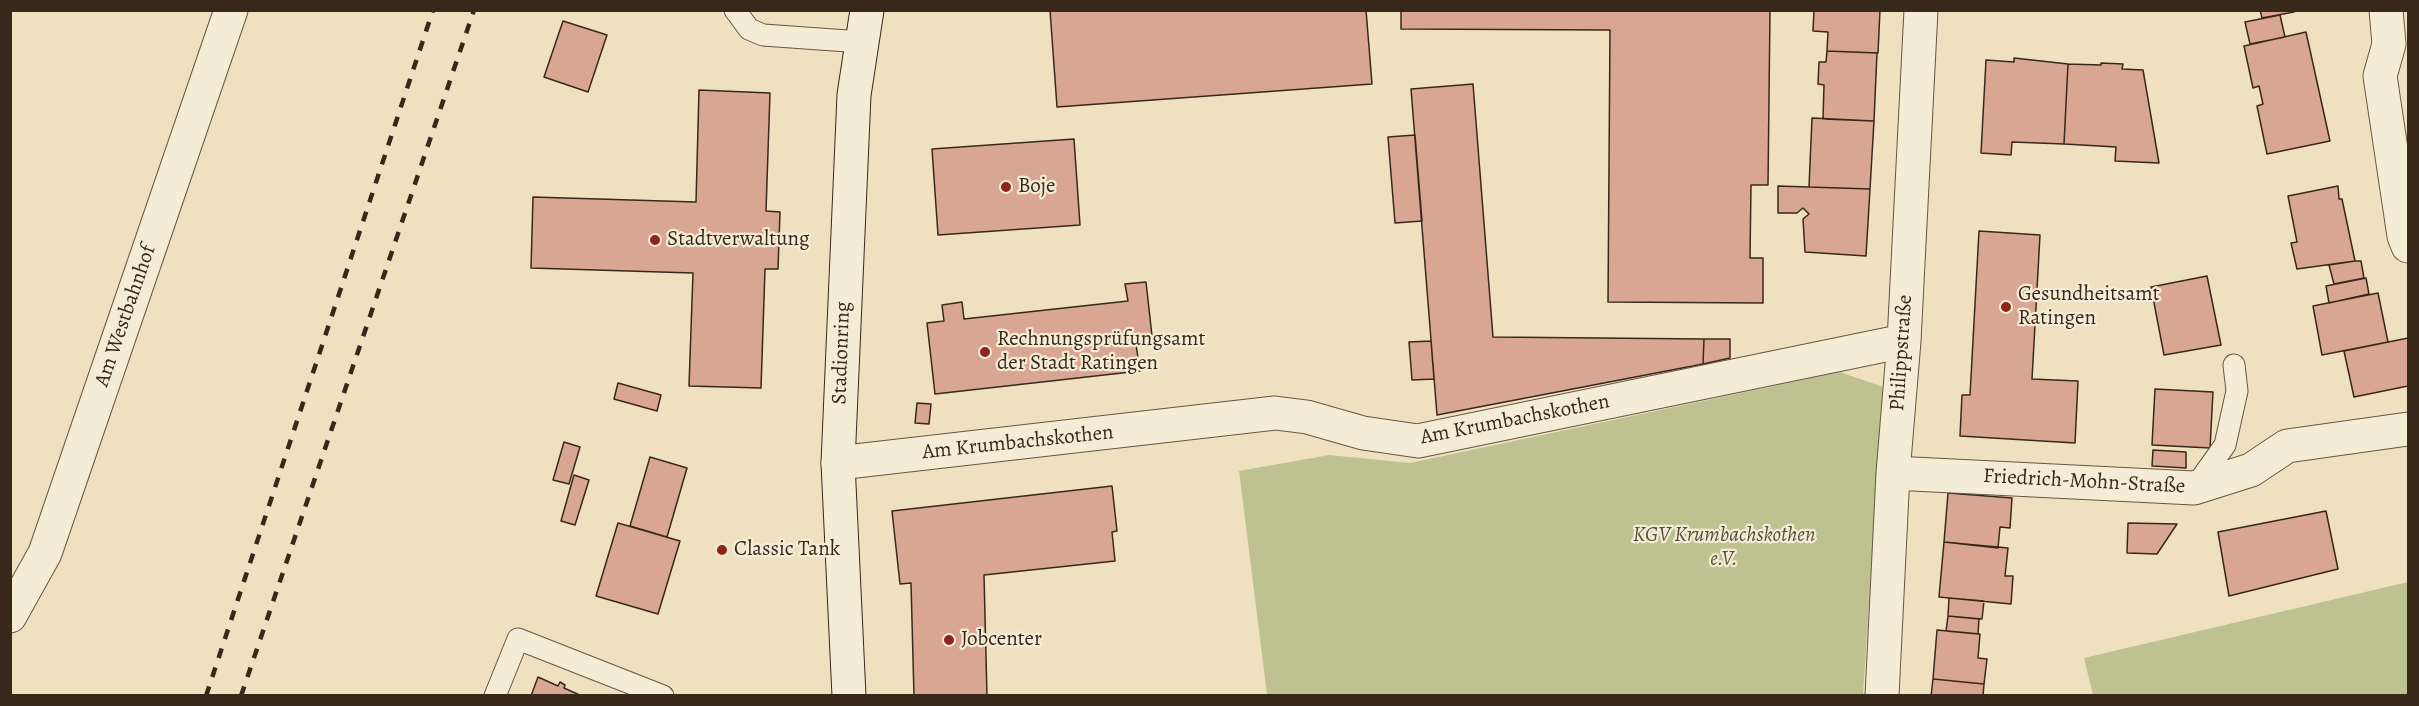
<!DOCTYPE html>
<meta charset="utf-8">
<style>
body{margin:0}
#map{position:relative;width:2419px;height:706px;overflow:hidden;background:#efe1c0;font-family:Alegreya,serif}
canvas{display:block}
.frame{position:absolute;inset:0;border:12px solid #38281a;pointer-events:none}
</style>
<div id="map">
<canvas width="2419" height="706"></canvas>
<div class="frame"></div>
</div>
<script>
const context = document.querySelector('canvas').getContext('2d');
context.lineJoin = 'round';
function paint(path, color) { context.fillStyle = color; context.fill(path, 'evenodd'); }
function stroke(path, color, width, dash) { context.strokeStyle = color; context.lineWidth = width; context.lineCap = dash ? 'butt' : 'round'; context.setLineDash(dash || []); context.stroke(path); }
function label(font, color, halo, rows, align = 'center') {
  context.font = font + ' Alegreya,serif'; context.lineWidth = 4.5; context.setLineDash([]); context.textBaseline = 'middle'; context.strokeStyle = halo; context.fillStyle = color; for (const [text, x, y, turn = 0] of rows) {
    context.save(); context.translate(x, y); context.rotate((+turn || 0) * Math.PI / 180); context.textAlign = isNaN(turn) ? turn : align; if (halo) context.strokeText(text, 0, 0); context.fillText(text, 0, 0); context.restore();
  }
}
const green = new Path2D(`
 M 1840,372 L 1883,387 L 1863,695 L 1267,695 L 1239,471 L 1329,455 L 1410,463 Z
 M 2408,582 L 2408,695 L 2093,695 L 2084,658 Z`);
const building = new Path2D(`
 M 1050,10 L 1366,10 L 1372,84 L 1057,107 Z
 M 1401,10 L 1770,10 L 1768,185 L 1751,185 L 1750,258 L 1763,258 L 1763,303 L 1608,302 L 1610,30 L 1401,29 Z
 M 1814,10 L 1880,10 L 1878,53 L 1827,51 L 1828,32 L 1813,31 Z
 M 2260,10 L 2294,10 L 2294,12 L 2262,18 Z
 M 2280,15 L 2285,37 L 2250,44 L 2245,22 Z
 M 563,21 L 607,35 L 588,92 L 544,77 Z
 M 2306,32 L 2330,141 L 2267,154 L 2257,106 L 2263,104 L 2259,86 L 2253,88 L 2244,46 Z
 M 1827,51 L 1877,53 L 1874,121 L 1823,119 L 1824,85 L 1818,84 L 1819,62 L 1826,62 Z
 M 2014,58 L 2068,64 L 2064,144 L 2012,142 L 2011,155 L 1981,153 L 1986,60 L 2014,62 Z
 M 2101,63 L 2123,64 L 2122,69 L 2143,70 L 2159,163 L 2115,161 L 2116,147 L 2064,144 L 2068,64 L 2101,65 Z
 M 1473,84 L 1493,337 L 1704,339 L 1703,364 L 1437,415 L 1411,89 Z
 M 699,90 L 770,93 L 766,211 L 780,212 L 778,269 L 765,269 L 761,388 L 689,386 L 693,273 L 531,268 L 533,197 L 696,202 Z
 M 1812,118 L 1874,121 L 1870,189 L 1809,187 Z
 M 1415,135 L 1422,221 L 1395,223 L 1388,137 Z
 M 1074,139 L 1080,225 L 938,235 L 932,149 Z
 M 1778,186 L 1870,189 L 1866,256 L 1805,252 L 1803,219 L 1809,214 L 1803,208 L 1797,213 L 1778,213 Z
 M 2338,186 L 2339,199 L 2342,199 L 2355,261 L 2297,269 L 2291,243 L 2297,242 L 2288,196 Z
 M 1979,231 L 2040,235 L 2032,379 L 2078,381 L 2075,443 L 1960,436 L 1962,395 L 1970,395 Z
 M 2355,261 L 2361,261 L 2364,278 L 2334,284 L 2329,265 Z
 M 2207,276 L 2221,345 L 2164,355 L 2151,287 Z
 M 2366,278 L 2369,294 L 2329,303 L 2326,286 Z
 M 1146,282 L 1152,336 L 1135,338 L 1140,371 L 935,394 L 927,323 L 944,321 L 942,305 L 962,302 L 964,319 L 1128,301 L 1125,284 Z
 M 2378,293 L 2388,342 L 2322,355 L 2313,306 Z
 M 2408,338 L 2408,386 L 2354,397 L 2344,351 Z
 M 1704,339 L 1730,339 L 1730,358 L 1703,364 Z
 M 1431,341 L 1434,379 L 1412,380 L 1409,342 Z
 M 618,383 L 661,395 L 657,411 L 614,399 Z
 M 2155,389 L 2213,392 L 2210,448 L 2152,445 Z
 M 917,403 L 931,404 L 929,424 L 915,423 Z
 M 564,442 L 580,447 L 569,484 L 553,480 Z
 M 2153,450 L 2186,452 L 2186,468 L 2152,466 Z
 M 650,457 L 687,468 L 667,537 L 630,526 Z
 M 574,475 L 589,480 L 575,525 L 561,521 Z
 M 1112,486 L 1117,531 L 1112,532 L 1115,561 L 984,575 L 987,696 L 914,696 L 911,583 L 900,584 L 892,511 Z
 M 1948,493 L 2012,498 L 2010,528 L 2000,527 L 1998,548 L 1944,542 Z
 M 2326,511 L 2338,569 L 2229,596 L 2218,532 Z
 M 618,523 L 680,541 L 658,614 L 596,596 Z
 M 2128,523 L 2177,524 L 2157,554 L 2127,553 Z
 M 1944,542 L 2008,548 L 2005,576 L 2013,576 L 2011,604 L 1939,597 Z
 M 1949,598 L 1984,601 L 1982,619 L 1948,616 Z
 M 1948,616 L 1979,619 L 1978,634 L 1946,631 Z
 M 1937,630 L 1980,634 L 1978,658 L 1987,659 L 1984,684 L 1933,679 Z
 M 538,677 L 558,686 L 560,682 L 565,685 L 564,688 L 582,696 L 531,696 Z
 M 1933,679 L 1984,684 L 1983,696 L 1931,696 Z`);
const service = new Path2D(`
 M 735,10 L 749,29 L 763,35 L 862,42
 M 2195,487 L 2225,445 L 2237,391 L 2234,365
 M 495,696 L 518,639 L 663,696`);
const minor = new Path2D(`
 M 2386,10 L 2389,44 L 2380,76 L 2404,236 L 2408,246
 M 838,463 L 1275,413 L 1307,417 L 1363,433 L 1418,441 L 1904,341
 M 1893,473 L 2194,488 L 2251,470 L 2287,446 L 2408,429
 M 10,616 L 45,553 L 231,10
 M 1882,696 L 1893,473 L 1904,341 L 1921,10`);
const secondary = new Path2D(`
 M 849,696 L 838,463 L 854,95 L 867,10`);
const rail = new Path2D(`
 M 206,696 L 433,10
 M 241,696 L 474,10`);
const markers = [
 [1006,187,6,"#8f2418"],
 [655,240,6,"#8f2418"],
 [2006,307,6,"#8f2418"],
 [985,352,6,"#8f2418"],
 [722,550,6,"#8f2418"],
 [949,640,6,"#8f2418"]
];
const poiNames = [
 ["Boje",1018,187],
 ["Stadtverwaltung",667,240],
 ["Gesundheitsamt",2018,295],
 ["Ratingen",2018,319],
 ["Rechnungsprüfungsamt",997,340],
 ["der Stadt Ratingen",997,364],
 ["Classic Tank",734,550],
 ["Jobcenter",961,640]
];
const streetNames = [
 ["Am Westbahnhof",126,316,-71],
 ["Stadionring",842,353,-88],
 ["Philippstraße",1902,353,-86],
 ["Am Krumbachskothen",1515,420,-11],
 ["Am Krumbachskothen",1018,443,-6],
 ["Friedrich-Mohn-Straße",2084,482,3]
];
const parkNames = [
 ["KGV Krumbachskothen",1724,536],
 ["e.V.",1724,560]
];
paint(green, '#bdc290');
paint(building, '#daa694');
stroke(building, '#38281a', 1.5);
stroke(service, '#665644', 23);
stroke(minor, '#665644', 35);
stroke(secondary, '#38281a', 35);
stroke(service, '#f5ecd6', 21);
stroke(minor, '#f5ecd6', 33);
stroke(secondary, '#f5ecd6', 33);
stroke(rail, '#38281a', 4.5, [10, 10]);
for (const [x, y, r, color] of markers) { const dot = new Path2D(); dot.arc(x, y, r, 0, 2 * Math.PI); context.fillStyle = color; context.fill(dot); stroke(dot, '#f5ecd6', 2); }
label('21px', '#38281a', '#f5ecd6', poiNames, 'left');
label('21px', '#38281a', '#f5ecd6', streetNames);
label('italic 21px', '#594e38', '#f5ecd6', parkNames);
</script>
